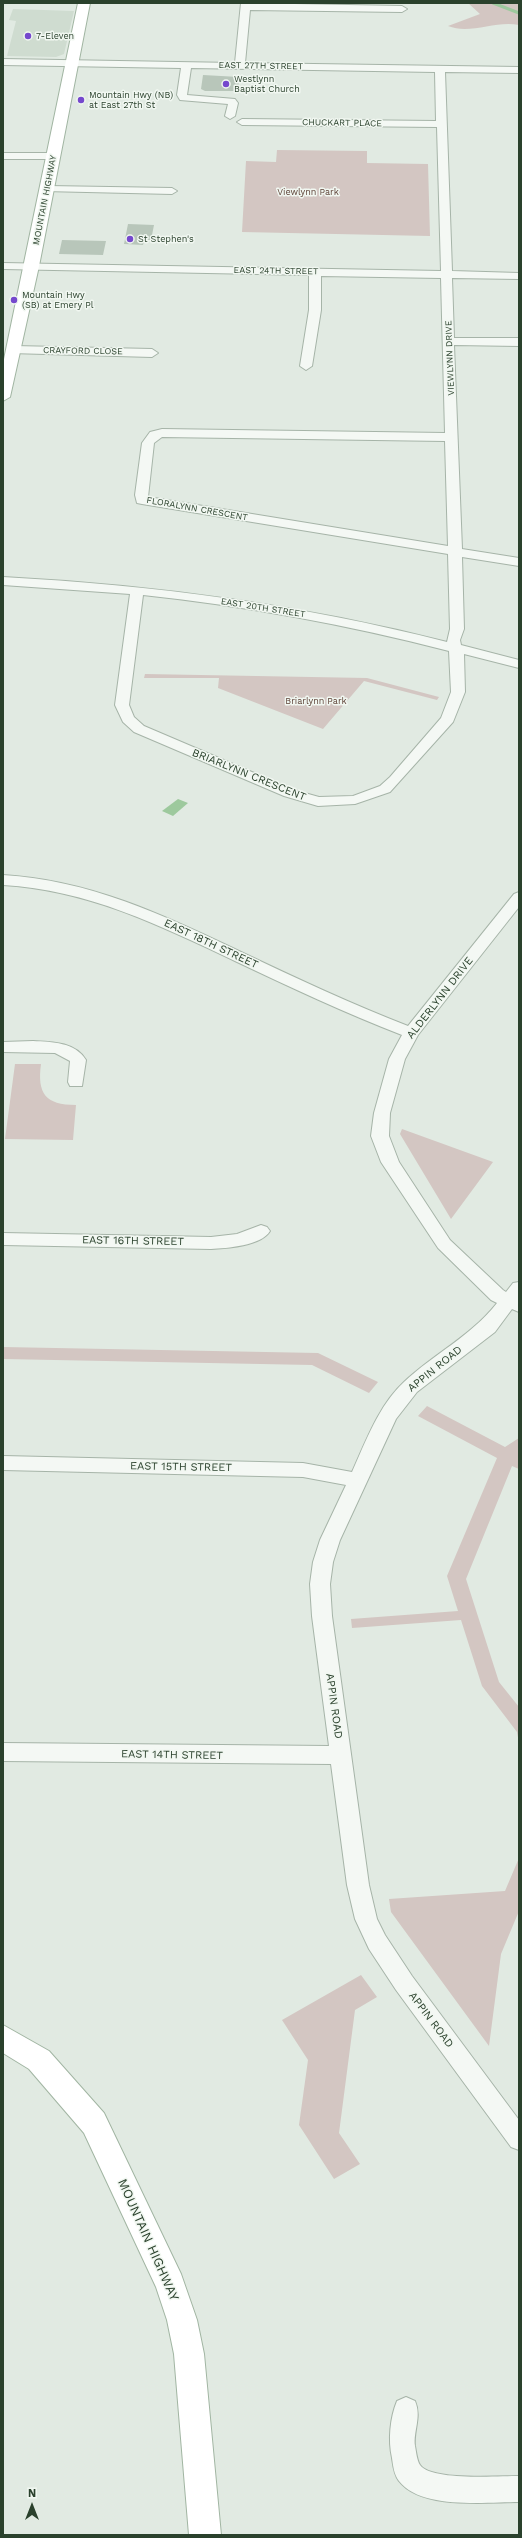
<!DOCTYPE html>
<style>
body{margin:0}
#map{position:relative;width:522px;height:2538px;overflow:hidden;background:#e1eae2;font-family:"Work Sans",sans-serif}
canvas{display:block}
.frame{position:absolute;inset:0;border:4px solid #2a412c;pointer-events:none}
.north{position:absolute;left:12px;top:2486px;width:40px;height:40px;-webkit-text-stroke:3px #f1f7f1;paint-order:stroke;rotate:0deg;font-size:11px;font-weight:700;line-height:16px;text-align:center;color:#2a412c}
.north::after{content:'';display:block;margin:auto;width:14px;height:18px;background:#2a412c;clip-path:polygon(50% 0,100% 100%,50% 72%,0 100%)}
</style>
<div id="map">
<canvas width="522" height="2538"></canvas>
<div class="frame"></div>
<div class="north">N</div>
</div>
<script>
const context = document.querySelector('canvas').getContext('2d');
context.lineJoin = 'round';
function paint(path, color) { context.fillStyle = color; context.fill(path, 'evenodd'); }
function stroke(path, color, width, dash) { context.strokeStyle = color; context.lineWidth = width; context.lineCap = dash ? 'butt' : 'round'; context.setLineDash(dash || []); context.stroke(path); }
function label(font, color, halo, rows, align = 'center') {
  context.font = font + ' "Work Sans",sans-serif'; context.lineWidth = 3; context.setLineDash([]); context.textBaseline = 'middle'; context.strokeStyle = halo; context.fillStyle = color; for (const [text, x, y, turn = 0] of rows) {
    context.save(); context.translate(x, y); context.rotate((+turn || 0) * Math.PI / 180); context.textAlign = isNaN(turn) ? turn : align; if (halo) context.strokeText(text, 0, 0); context.fillText(text, 0, 0); context.restore();
  }
}
const built = new Path2D(`
 M 13,9 L 74,11 L 64,54 L 56,57 L 7,56 L 16,21 L 9,20 Z`);
const green = new Path2D(`
 M 468,3 L 519,3 L 519,25 C 496,20 470,35 448,26 L 480,14 Z
 M 277,150 L 367,151 L 367,163 L 428,164 L 430,236 L 242,232 L 246,161 L 276,162 Z
 M 145,674 L 367,678 L 439,697 L 437,700 L 364,681 L 323,729 L 218,688 L 219,678 L 144,678 Z
 M 15,1064 L 41,1064 C 37,1093 45,1105 76,1105 L 73,1140 L 5,1139 Z
 M 402,1129 L 493,1162 L 451,1219 L 400,1134 Z
 M 3,1347 L 318,1353 L 378,1382 L 369,1393 L 312,1365 L 3,1359 Z
 M 427,1406 L 505,1447 L 519,1438 L 519,1469 L 512,1466 L 466,1579 L 499,1682 L 519,1707 L 519,1743 L 517,1732 L 482,1686 L 461,1620 L 352,1628 L 351,1619 L 458,1611 L 447,1576 L 497,1458 L 418,1416 Z
 M 519,1858 L 519,1911 L 501,1954 L 489,2046 L 391,1912 L 389,1899 L 505,1891 Z
 M 361,1975 L 377,1997 L 355,2010 L 339,2133 L 360,2164 L 334,2179 L 299,2125 L 308,2060 L 282,2020 Z`);
const water = new Path2D(`
 M 178,799 L 188,803 L 173,816 L 162,811 Z`);
const stream = new Path2D(`
 M 493,3 L 519,13`);
const building = new Path2D(`
 M 203,75 L 239,77 L 238,91 L 205,91 L 201,89 Z
 M 128,224 L 154,225 L 151,240 L 144,240 L 143,245 L 124,244 Z
 M 62,240 L 106,241 L 103,255 L 59,254 Z`);
const minor = new Path2D(`
 M 241,3 L 402,6 L 407,9 L 402,12 L 250,10 L 245,63 L 519,67 L 519,73 L 445,72 L 452,271 L 519,273 L 519,279 L 452,278 L 454,338 L 519,338 L 519,346 L 454,345 L 462,549 L 519,558 L 519,566 L 462,557 L 464,629 L 460,640 L 461,645 L 519,660 L 519,668 L 464,654 L 465,692 L 453,722 L 390,792 L 355,804 L 318,806 L 284,796 L 134,732 L 123,722 L 115,705 L 130,594 L 3,585 L 3,577 C 154,585 299,604 447,642 L 450,629 L 448,554 L 142,504 L 137,503 L 135,495 L 142,443 L 150,432 L 162,429 L 445,433 L 441,278 L 321,276 L 321,310 L 312,366 L 306,370 L 300,366 L 309,310 L 309,275 L 3,269 L 3,263 L 441,271 L 437,127 L 242,125 L 237,122 L 242,119 L 436,121 L 435,72 L 191,68 L 187,95 L 235,99 L 238,103 L 235,116 L 230,119 L 225,116 L 228,104 L 180,100 L 177,95 L 181,68 L 3,65 L 3,59 L 235,63 ZM 162,437 L 445,441 L 448,546 L 148,497 L 154,443 ZM 143,595 C 247,606 348,625 449,651 L 451,692 L 441,718 L 390,777 L 380,786 L 353,796 L 319,797 L 294,790 L 144,726 L 134,717 L 129,705 Z
 M 3,153 L 54,153 L 59,156 L 54,159 L 3,159 Z
 M 48,186 L 172,188 L 177,191 L 172,194 L 44,191 L 43,189 Z
 M 14,346 L 152,349 L 158,353 L 152,357 L 10,353 L 10,347 Z
 M 3,875 C 89,880 164,915 241,952 C 296,978 351,1004 408,1026 L 514,894 L 519,892 L 519,907 L 418,1035 L 405,1059 L 390,1113 L 389,1136 L 399,1162 L 450,1240 L 503,1290 L 506,1292 L 513,1283 L 519,1282 L 519,1312 L 512,1309 L 495,1332 L 417,1392 L 396,1419 L 340,1540 L 333,1562 L 330,1584 L 332,1616 L 369,1885 L 377,1919 L 385,1935 L 412,1976 L 519,2120 L 519,2150 L 511,2147 L 396,1990 L 369,1949 L 355,1919 L 347,1885 L 331,1764 L 3,1761 L 3,1743 L 329,1746 L 312,1616 L 310,1584 L 313,1562 L 320,1540 L 346,1485 L 303,1477 L 3,1470 L 3,1456 L 303,1463 L 352,1472 C 366,1441 379,1405 404,1382 C 435,1353 470,1337 497,1303 L 491,1300 L 438,1248 L 381,1162 L 371,1136 L 374,1113 L 389,1059 L 402,1035 C 345,1013 290,987 235,961 C 159,925 88,890 3,885 Z
 M 33,1041 C 52,1042 75,1042 86,1060 L 82,1086 L 70,1086 L 68,1082 L 70,1061 L 55,1053 L 3,1052 L 3,1042 Z
 M 261,1225 L 267,1227 L 270,1231 C 261,1246 227,1248 211,1249 L 3,1245 L 3,1233 L 211,1237 L 237,1234 Z
 M 406,2397 L 415,2401 C 422,2417 413,2431 415,2446 C 416,2451 417,2461 420,2465 C 431,2481 499,2476 519,2476 L 519,2502 C 487,2502 421,2510 399,2481 C 394,2475 393,2465 392,2458 C 388,2440 390,2418 397,2401 Z`);
const major = new Path2D(`
 M 78,3 L 90,3 L 39,266 L 10,397 L 3,401 L 3,364 Z
 M 3,2025 L 49,2051 L 104,2113 L 181,2274 L 197,2320 L 204,2354 L 221,2535 L 189,2535 L 174,2354 L 167,2320 L 156,2287 L 84,2133 L 29,2069 L 3,2053 Z`);
const markers = [
 [28,36,4,"#7548cd"],
 [226,84,4,"#7548cd"],
 [81,100,4,"#7548cd"],
 [130,239,4,"#7548cd"],
 [14,300,4,"#7548cd"]
];
const farPoinames = [
 ["7-Eleven",36,36],
 ["Westlynn",234,79],
 ["Baptist Church",234,89],
 ["Mountain Hwy (NB)",89,95],
 ["at East 27th St",89,105],
 ["St Stephen's",138,239],
 ["Mountain Hwy",22,295],
 ["(SB) at Emery Pl",22,305]
];
const farStreetnames = [
 ["EAST 27TH STREET",261,66,1],
 ["CHUCKART PLACE",342,123,1],
 ["MOUNTAIN HIGHWAY",45,200,-79],
 ["EAST 24TH STREET",276,271,1],
 ["CRAYFORD CLOSE",83,351,1],
 ["VIEWLYNN DRIVE",450,358,-92],
 ["FLORALYNN CRESCENT",197,509,10],
 ["EAST 20TH STREET",263,608,9]
];
const farParknames = [
 ["Viewlynn Park",308,192],
 ["Briarlynn Park",316,701]
];
const streetNames = [
 ["BRIARLYNN CRESCENT",249,775,22],
 ["EAST 18TH STREET",211,944,25],
 ["ALDERLYNN DRIVE",440,998,-52],
 ["EAST 16TH STREET",133,1241,1],
 ["APPIN ROAD",435,1369,-39],
 ["EAST 15TH STREET",181,1467,1],
 ["APPIN ROAD",334,1706,82],
 ["EAST 14TH STREET",172,1755,1],
 ["APPIN ROAD",431,2020,53]
];
const nearStreetnames = [
 ["MOUNTAIN HIGHWAY",148,2240,66]
];
paint(built, '#cfdcd0');
paint(green, '#d3c6c2');
paint(water, '#9dc99d');
stroke(stream, '#9dc99d', 3);
paint(building, '#b8c6ba');
stroke(minor, '#a6b4a8', 2);
stroke(major, '#a1b5a2', 2);
paint(minor, '#f4f8f4');
paint(major, '#fff');
for (const [x, y, r, color] of markers) { const dot = new Path2D(); dot.arc(x, y, r, 0, 2 * Math.PI); context.fillStyle = color; context.fill(dot); stroke(dot, '#f1f7f1', 1.5); }
label('9px', '#2a412c', '#f1f7f1', farPoinames, 'left');
label('9px', '#2a412c', '#f1f7f1', farStreetnames);
label('9px', '#5d4237', '#f1f7f1', farParknames);
label('11px', '#2a412c', '#f1f7f1', streetNames);
label('13px', '#2a412c', '#f1f7f1', nearStreetnames);
</script>
